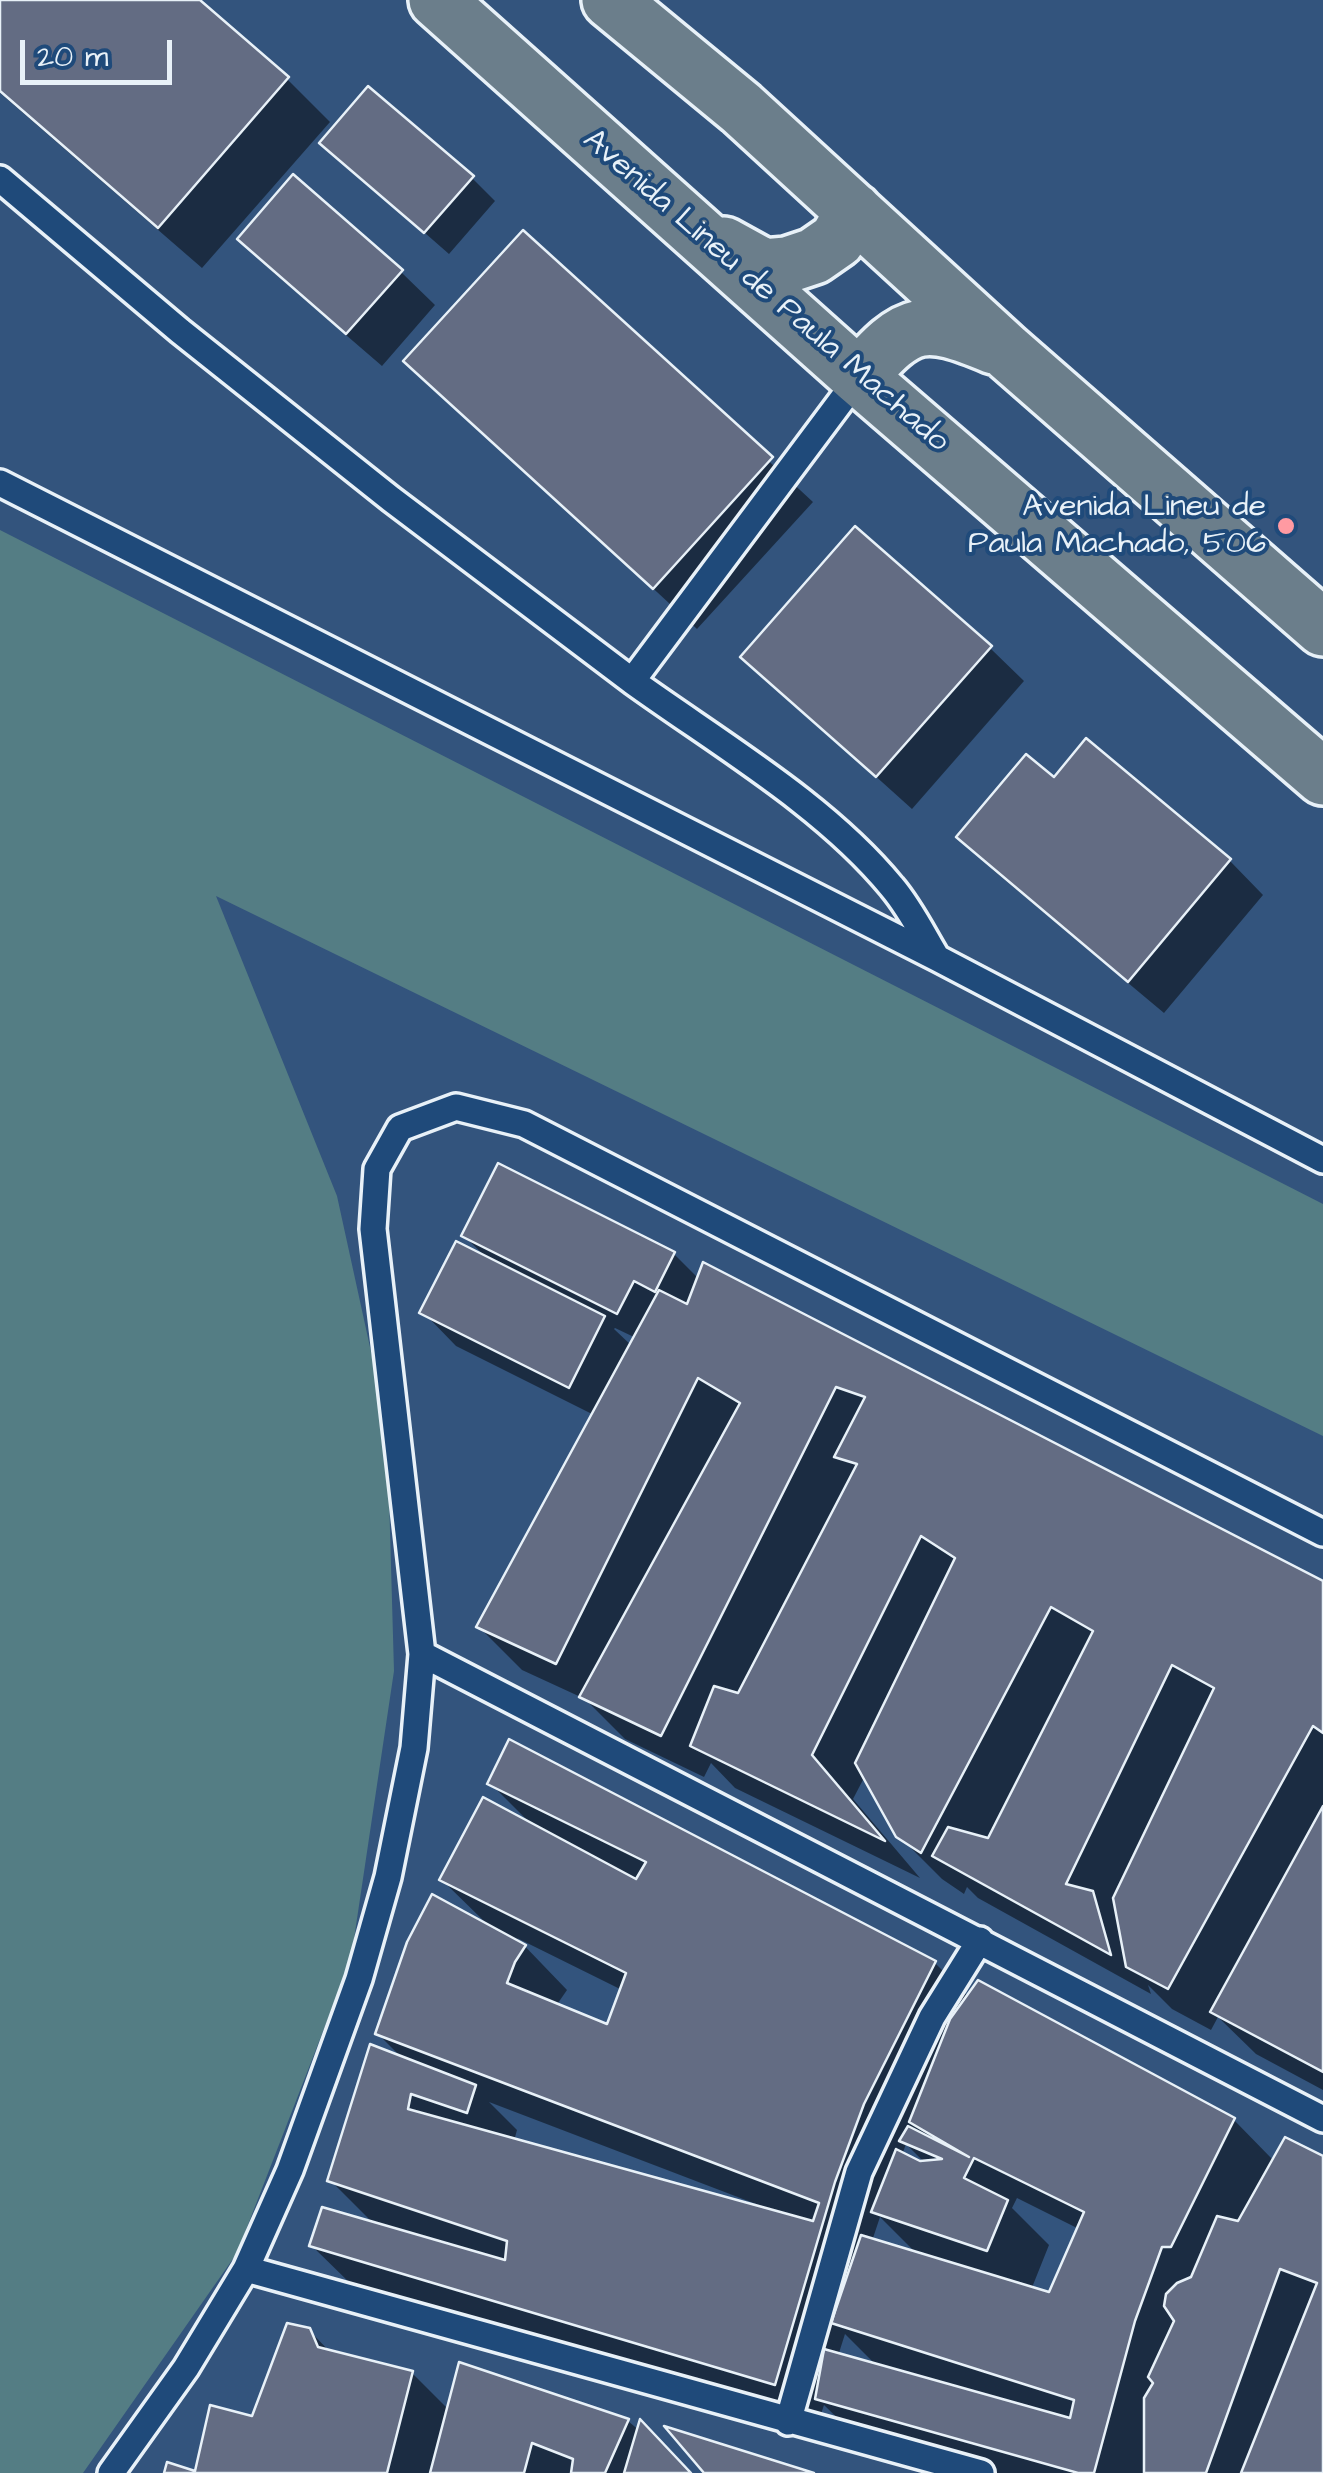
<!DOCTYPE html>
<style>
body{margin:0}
#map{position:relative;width:1323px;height:2473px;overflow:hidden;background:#33547d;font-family:"Architects Daughter",sans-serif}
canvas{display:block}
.scale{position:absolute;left:20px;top:40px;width:152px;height:45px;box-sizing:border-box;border:5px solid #e8f1f8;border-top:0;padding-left:12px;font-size:30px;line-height:35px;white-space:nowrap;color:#e8f1f8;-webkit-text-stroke:8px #1f4a7a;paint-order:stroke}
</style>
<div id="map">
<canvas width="1323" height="2473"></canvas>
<div class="scale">20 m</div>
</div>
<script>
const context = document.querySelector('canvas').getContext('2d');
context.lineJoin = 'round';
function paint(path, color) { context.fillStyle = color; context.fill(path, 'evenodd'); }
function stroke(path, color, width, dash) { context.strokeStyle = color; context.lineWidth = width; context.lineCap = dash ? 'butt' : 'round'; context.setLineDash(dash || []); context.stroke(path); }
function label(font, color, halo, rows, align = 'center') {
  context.font = font + ' "Architects Daughter",sans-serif'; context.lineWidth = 8; context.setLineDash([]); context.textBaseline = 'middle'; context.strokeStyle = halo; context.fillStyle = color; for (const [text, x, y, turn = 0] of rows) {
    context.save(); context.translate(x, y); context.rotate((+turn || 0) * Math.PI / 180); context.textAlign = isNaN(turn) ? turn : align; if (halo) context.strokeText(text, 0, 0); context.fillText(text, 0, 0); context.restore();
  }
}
const green = new Path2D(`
 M 0,530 L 1323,1204 L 1323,1436 L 216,896 L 337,1196 L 387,1425 L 394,1671 L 351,1959 L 237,2253 L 83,2473 L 0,2473 Z`);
const shadow = new Path2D(`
 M 0,0 L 196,0 L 287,79 L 330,122 L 202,268 L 0,93 Z
 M 322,143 L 472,178 L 495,201 L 449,254 Z
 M 523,234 L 813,502 L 697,629 L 407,361 Z
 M 240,239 L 401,272 L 435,305 L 382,366 L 274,273 Z
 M 990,648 L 1024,681 L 912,809 L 743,657 Z
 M 1086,742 L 1230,861 L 1263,895 L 1164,1013 L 993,870 L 959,836 L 1055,780 Z
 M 464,1236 L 674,1254 L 699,1279 L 1323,1584 L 1323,2090 L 1256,2054 L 1218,2017 L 1211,2030 L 1172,2009 L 1148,1985 L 1151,1994 L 978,1898 L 967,1887 L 964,1894 L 942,1879 L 898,1835 L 865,1776 L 853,1799 L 920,1878 L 735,1788 L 711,1763 L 704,1777 L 625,1739 L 585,1699 L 522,1670 L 479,1627 L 594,1415 L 456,1346 L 423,1312 L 488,1259 ZM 615,1328 L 636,1338 L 632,1346 L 614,1329 Z
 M 490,1783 L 935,1963 L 969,1997 L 979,1984 L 1234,2120 L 1274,2161 L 1323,2159 L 1323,2473 L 974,2473 L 861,2441 L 824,2405 L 817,2426 L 355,2288 L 312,2246 L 374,2224 L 330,2180 L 404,2060 L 378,2034 L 489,1926 L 442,1880 L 532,1825 ZM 517,1938 L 622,1990 L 608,2027 L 556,2006 L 567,1990 ZM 489,2102 L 756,2204 L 755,2208 L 514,2141 L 517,2130 ZM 906,2144 L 929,2167 L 902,2155 ZM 1017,2198 L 1079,2229 L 1050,2295 L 1031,2290 L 1049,2245 L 1012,2208 ZM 880,2217 L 918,2255 L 872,2241 ZM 845,2334 L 878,2367 L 838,2356 Z
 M 309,2330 L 331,2353 L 412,2373 L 449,2410 L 628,2421 L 690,2473 L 197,2473 L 254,2419 Z`);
const building = new Path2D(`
 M 0,0 L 200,0 L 289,77 L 158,228 L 0,91 Z
 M 368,86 L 474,176 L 424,233 L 319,143 Z
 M 293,174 L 403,270 L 346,334 L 237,239 Z
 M 523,230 L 773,457 L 653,589 L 403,361 Z
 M 855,526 L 992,646 L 876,777 L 740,657 Z
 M 1086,738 L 1231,859 L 1128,982 L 956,837 L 1026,754 L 1054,777 Z
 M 498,1163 L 675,1252 L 655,1292 L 634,1281 L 617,1314 L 461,1236 Z
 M 456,1241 L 605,1316 L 569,1388 L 419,1313 Z
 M 703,1262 L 1323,1581 L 1323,1733 L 1313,1726 L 1168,1989 L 1126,1967 L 1113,1898 L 1214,1688 L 1172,1665 L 1066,1884 L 1093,1891 L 1111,1955 L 932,1856 L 948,1827 L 988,1838 L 1093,1631 L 1051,1607 L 921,1853 L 896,1837 L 855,1763 L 955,1558 L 921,1536 L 812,1755 L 885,1841 L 690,1746 L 714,1686 L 738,1693 L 857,1464 L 834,1457 L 865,1397 L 836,1387 L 661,1736 L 579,1697 L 740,1403 L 698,1378 L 556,1664 L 476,1627 L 659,1290 L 687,1304 Z
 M 509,1739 L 936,1961 L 864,2104 L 835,2182 L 775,2385 L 309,2246 L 322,2207 L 505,2260 L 507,2241 L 327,2181 L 370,2044 L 476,2085 L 467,2113 L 411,2094 L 408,2109 L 813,2221 L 819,2203 L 375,2034 L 407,1942 L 432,1894 L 526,1945 L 515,1962 L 507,1983 L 607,2024 L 626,1973 L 439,1880 L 483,1797 L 636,1879 L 646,1862 L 487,1784 Z
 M 1323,1806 L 1323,2072 L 1210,2012 Z
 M 978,1980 L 1235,2118 L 1171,2247 L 1162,2247 L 1135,2321 L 1094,2473 L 1078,2473 L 815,2399 L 824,2349 L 1070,2418 L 1074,2400 L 831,2323 L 861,2235 L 1049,2292 L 1084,2212 L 974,2158 L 964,2178 L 1008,2200 L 987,2251 L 871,2212 L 896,2149 L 920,2161 L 942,2159 L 899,2141 L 908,2126 L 969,2157 L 909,2122 L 950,2019 Z
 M 1285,2137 L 1323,2156 L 1323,2473 L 1241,2473 L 1317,2283 L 1280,2269 L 1206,2473 L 1144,2473 L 1144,2398 L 1153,2383 L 1148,2377 L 1174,2321 L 1164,2306 L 1166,2294 L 1177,2283 L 1191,2277 L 1217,2216 L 1238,2221 Z
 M 287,2323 L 310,2328 L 318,2347 L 413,2371 L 387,2473 L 164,2473 L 167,2462 L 195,2471 L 210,2405 L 252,2416 Z
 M 459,2362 L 629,2419 L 605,2473 L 571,2473 L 573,2459 L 532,2443 L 524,2473 L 430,2473 Z
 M 640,2419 L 691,2473 L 624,2473 Z
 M 664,2426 L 814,2473 L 704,2473 Z`);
const service = new Path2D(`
 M 0,179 L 180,331 L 391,499 L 632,681
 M 859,377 L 632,681 C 718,743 825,805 892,887 C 910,908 923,935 937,958
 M 0,483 L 937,958 L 1323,1160
 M 422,1654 L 1323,2119
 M 246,2269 L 981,2473
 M 788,2422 L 859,2172 L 932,2017 L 980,1940
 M 111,2473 L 186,2368 L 246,2269 L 290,2170 L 359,1979 L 388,1877 L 414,1748 L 422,1654 L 373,1229 L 377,1169 L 400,1128 L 456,1107 L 524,1124 L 1323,1533`);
const trunk = new Path2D(`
 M 437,0 L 859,377 L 1323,777
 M 610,0 L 741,108 L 1006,351 L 1323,628
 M 724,245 L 764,267 L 787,265 L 814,256 L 837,240 L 854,211
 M 859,377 C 909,318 924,317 994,346`);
const markers = [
 [1286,526,10,"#ff9aa2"]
];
const streetNames = [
 ["Avenida Lineu de Paula Machado",765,292,41]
];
const poiNames = [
 ["Avenida Lineu de",1266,508],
 ["Paula Machado, 506",1266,545]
];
paint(green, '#547d84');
paint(shadow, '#0007');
paint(building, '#636c83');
stroke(building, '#e8f1f8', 2.5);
stroke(service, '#e8f1f8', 32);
stroke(trunk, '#e8f1f8', 62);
stroke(service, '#1f4a7a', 25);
stroke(trunk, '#6b7e8b', 55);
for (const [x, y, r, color] of markers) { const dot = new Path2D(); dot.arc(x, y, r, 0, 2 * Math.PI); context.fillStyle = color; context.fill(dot); stroke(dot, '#1f4a7a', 4); }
label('32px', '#e8f1f8', '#1f4a7a', streetNames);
label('32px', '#e8f1f8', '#1f4a7a', poiNames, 'right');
</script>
